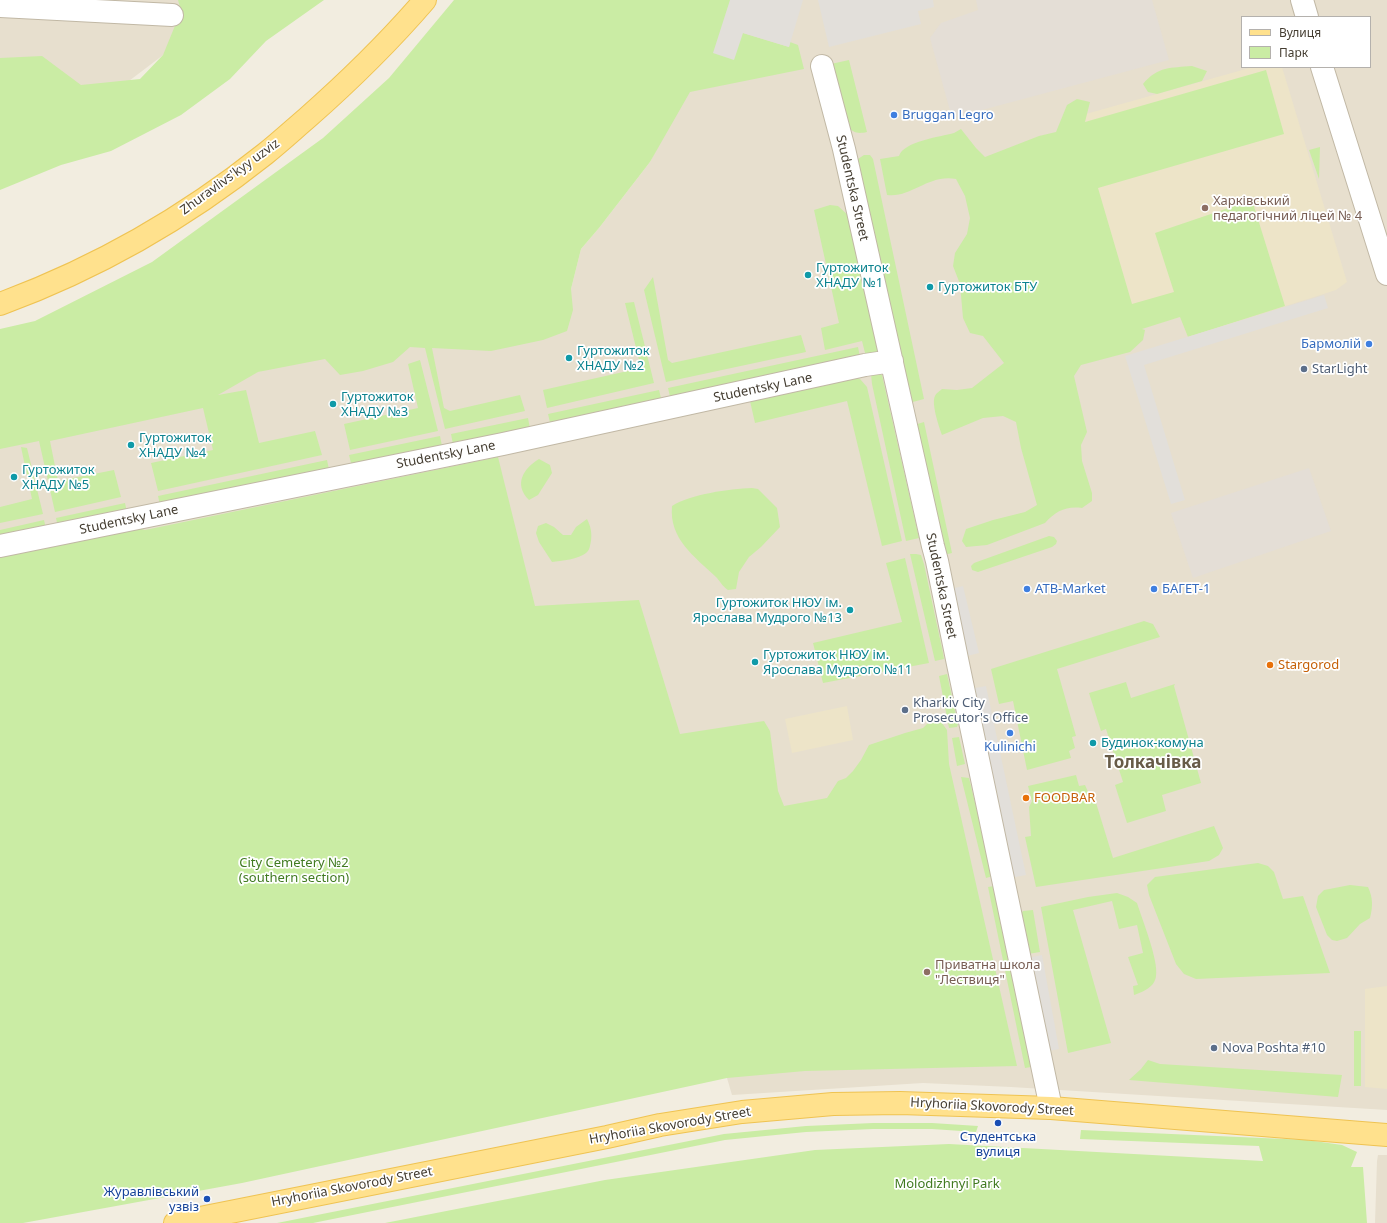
<!DOCTYPE html>
<meta charset="utf-8">
<style>
body{margin:0}
#map{position:relative;width:1387px;height:1223px;overflow:hidden;background:#f2ede0;font-family:"Noto Sans",sans-serif}
canvas{display:block}
.legend{position:absolute;left:1241px;top:16px;width:130px;height:52px;box-sizing:border-box;background:#fff;border:1px solid #b4b1ad;margin:0;padding:5px 7px;list-style:none;font-size:12px;color:#443d31}
.legend li{display:flex;align-items:center;gap:8px;height:20px}
.legend b{width:20px;border:1px solid #b4b1ad}
</style>
<div id="map">
<canvas width="1387" height="1223"></canvas>
<ul class="legend">
<li><b style="height:5px;background:#ffe18d"></b>Вулиця</li>
<li><b style="height:11px;background:#caeca4"></b>Парк</li>
</ul>
</div>
<script>
const context = document.querySelector('canvas').getContext('2d');
context.lineJoin = 'round';
function paint(path, color) { context.fillStyle = color; context.fill(path, 'evenodd'); }
function stroke(path, color, width, dash) { context.strokeStyle = color; context.lineWidth = width; context.lineCap = dash ? 'butt' : 'round'; context.setLineDash(dash || []); context.stroke(path); }
function label(font, color, halo, rows, align = 'center') {
  context.font = font + ' "Noto Sans",sans-serif'; context.lineWidth = 3.5; context.setLineDash([]); context.textBaseline = 'middle'; context.strokeStyle = halo; context.fillStyle = color; for (const [text, x, y, turn = 0] of rows) {
    context.save(); context.translate(x, y); context.rotate((+turn || 0) * Math.PI / 180); context.textAlign = isNaN(turn) ? turn : align; if (halo) context.strokeText(text, 0, 0); context.fillText(text, 0, 0); context.restore();
  }
}
const residential = new Path2D(`
 M 0,0 L 210,0 L 175,46 L 125,84 L 0,112 Z
 M 731,0 L 1387,0 L 1387,1110 L 1011,1087 L 923,1083 L 732,1095 L 727,1078 L 0,596 L 0,440 L 571,289 L 581,249 L 599,228 L 650,162 ZM 1242,17 L 1370,17 L 1370,67 L 1242,67 Z
 M 1378,1155 L 1387,1155 L 1387,1223 L 1375,1223 L 1377,1161 Z`);
const industrial = new Path2D(`
 M 976,0 L 1152,0 L 1169,60 L 952,118 L 930,38 L 941,23 L 978,10 Z
 M 1309,468 L 1331,531 L 1193,578 L 1171,513 Z`);
const education = new Path2D(`
 M 1253,67 L 1282,67 L 1347,282 L 1336,290 L 1188,337 L 1180,317 L 1121,335 L 1061,121 Z
 M 847,706 L 853,740 L 792,753 L 785,719 Z
 M 1387,986 L 1387,1089 L 1365,1087 L 1365,989 Z`);
const green = new Path2D(`
 M 178,0 L 324,0 L 266,41 L 230,79 L 181,115 L 111,151 L 61,165 L 0,190 L 0,58 L 42,56 L 81,85 L 140,79 L 163,55 L 181,11 Z
 M 454,0 L 731,0 L 743,33 L 789,47 L 790,42 L 798,45 L 804,69 L 690,92 L 650,162 L 599,228 L 581,249 L 571,289 L 573,310 L 567,331 L 543,340 L 491,351 L 432,348 L 444,408 L 450,411 L 520,395 L 525,411 L 445,429 L 425,348 L 410,347 L 393,362 L 363,371 L 340,375 L 325,359 L 258,372 L 218,395 L 246,390 L 259,443 L 315,431 L 322,455 L 158,491 L 151,463 L 213,450 L 203,408 L 50,441 L 58,481 L 114,470 L 121,497 L 55,512 L 39,441 L 0,449 L 0,329 L 35,321 L 152,262 L 323,138 L 389,78 Z
 M 849,60 L 867,132 C 858,134 854,133 848,127 L 831,64 Z
 M 1192,66 L 1207,71 L 1202,81 L 1157,94 L 1148,92 L 1143,84 C 1158,66 1171,68 1192,66 Z
 M 1266,70 L 1284,134 L 1098,188 L 1132,304 L 1174,292 L 1155,233 L 1252,200 L 1285,306 L 1188,337 L 1180,317 L 1142,329 L 1145,330 L 1143,340 L 1130,352 L 1081,365 L 1074,376 L 1087,432 L 1081,445 L 1082,461 L 1092,493 L 1092,501 L 1082,508 C 1066,506 1056,511 1045,523 L 987,545 L 966,547 L 962,541 L 966,529 L 993,520 L 1025,512 L 1037,505 L 1021,448 L 1016,422 L 1003,416 L 983,418 L 942,435 C 939,427 931,403 935,396 C 936,393 940,391 942,389 L 957,390 L 972,388 L 1004,363 L 983,336 L 970,333 L 963,318 L 960,284 L 953,266 L 955,253 L 967,234 L 970,218 L 965,196 L 956,179 C 928,174 912,198 887,195 L 880,159 L 899,156 C 904,141 940,137 954,133 L 961,129 L 976,148 L 985,157 L 1039,136 L 1056,132 L 1067,105 L 1077,99 L 1090,102 L 1085,122 Z
 M 1320,147 L 1319,179 L 1309,150 Z
 M 864,155 L 870,155 L 873,159 L 924,399 L 909,403 L 855,167 L 858,159 Z
 M 830,205 L 838,206 L 849,216 L 878,345 L 878,355 L 867,361 L 862,341 L 825,350 L 821,328 L 839,323 L 814,210 Z
 M 653,277 L 668,360 L 672,363 L 801,335 L 806,352 L 666,382 L 644,290 Z
 M 634,302 L 654,383 L 547,408 L 543,390 L 641,368 L 625,303 Z
 M 858,347 L 861,362 L 672,405 L 668,388 Z
 M 420,360 L 438,431 L 350,450 L 344,424 L 418,408 L 408,364 Z
 M 878,372 L 882,375 L 919,538 L 906,541 L 872,384 L 871,374 Z
 M 850,377 L 860,379 L 867,387 L 902,541 L 882,546 L 847,401 L 755,423 L 750,401 Z
 M 659,390 L 663,406 L 552,431 L 548,414 Z
 M 528,418 L 531,434 L 454,449 L 451,434 Z
 M 924,422 L 952,553 L 944,555 L 914,425 Z
 M 440,436 L 443,451 L 353,471 L 349,455 Z
 M 21,447 L 27,448 L 43,514 L 0,523 L 0,507 L 32,499 Z
 M 498,457 L 535,606 L 639,600 L 680,734 L 764,721 L 770,731 L 778,791 L 784,806 L 827,798 L 838,781 L 846,778 L 853,771 L 861,760 L 869,745 L 905,733 L 923,728 L 929,722 L 939,719 L 947,730 L 949,764 L 1017,1066 L 805,1071 L 727,1078 L 242,1183 L 23,1223 L 0,1223 L 0,553 L 124,524 L 145,530 Z
 M 539,459 L 550,465 L 552,473 L 538,495 L 529,500 C 513,484 524,468 539,459 Z
 M 327,460 L 330,474 L 161,510 L 158,496 Z
 M 752,488 L 758,489 L 777,508 L 780,527 L 761,547 L 749,557 L 739,572 L 736,589 L 728,590 C 722,586 720,581 716,577 C 694,556 669,539 672,506 C 691,494 729,489 752,488 Z
 M 125,503 L 128,517 L 59,532 L 56,518 Z
 M 587,519 C 591,527 592,533 591,541 C 590,545 590,550 586,553 C 579,559 561,561 552,562 L 539,542 L 536,533 L 538,526 L 546,523 L 554,527 L 563,535 L 571,535 L 576,527 Z
 M 44,520 L 47,533 L 0,544 L 0,530 Z
 M 1049,536 L 1054,537 L 1057,541 L 1056,544 L 1052,547 L 978,572 L 972,570 L 971,566 L 974,563 Z
 M 910,554 L 916,554 L 921,555 L 924,564 L 943,653 L 944,659 L 935,661 Z
 M 905,558 L 929,663 L 823,683 L 813,643 L 902,622 L 886,563 Z
 M 1144,621 L 1153,624 L 1160,637 L 1057,669 L 1076,736 L 1072,737 L 1075,748 L 1069,751 L 1071,758 L 1027,770 L 1013,701 L 999,704 L 991,669 Z
 M 947,674 L 958,724 L 957,727 L 949,728 L 939,676 Z
 M 1126,682 L 1131,698 L 1175,684 L 1174,686 L 1201,783 L 1162,795 L 1166,811 L 1127,823 L 1115,785 L 1123,782 L 1106,729 L 1101,731 L 1089,693 Z
 M 959,737 L 965,764 L 957,766 L 952,738 Z
 M 1076,775 L 1079,786 L 1085,785 L 1089,794 L 1093,793 L 1113,858 L 1214,826 L 1223,848 L 1219,855 L 1209,861 L 1036,887 L 1025,837 L 1031,836 L 1029,807 L 1032,801 L 1028,786 Z
 M 961,777 L 969,778 L 993,876 L 986,878 Z
 M 1258,863 L 1268,866 L 1274,872 L 1283,899 L 1303,896 L 1330,973 L 1196,979 L 1184,974 L 1176,964 L 1149,895 L 1147,885 L 1155,877 Z
 M 1350,885 L 1368,887 C 1373,898 1373,906 1370,918 L 1360,924 L 1347,938 L 1337,941 L 1332,940 L 1327,935 L 1316,907 L 1318,896 L 1324,890 Z
 M 994,886 L 1032,1065 L 1031,1067 L 1025,1068 L 988,887 Z
 M 1117,893 L 1128,897 L 1137,903 C 1142,919 1159,961 1156,976 C 1155,987 1143,992 1134,995 L 1133,986 L 1138,985 L 1128,957 L 1143,953 L 1137,925 L 1119,929 L 1112,901 L 1073,910 L 1111,1043 L 1068,1053 L 1041,907 L 1088,897 Z
 M 1033,910 L 1040,952 L 1028,954 L 1021,914 L 1023,911 Z
 M 1354,1031 L 1361,1031 L 1361,1086 L 1354,1086 Z
 M 1148,1060 L 1160,1064 L 1342,1075 L 1338,1097 L 1129,1080 L 1141,1069 Z
 M 873,1123 L 932,1123 L 978,1126 L 976,1132 L 932,1129 L 873,1129 L 806,1132 L 725,1140 L 313,1223 L 277,1223 L 724,1134 L 806,1126 Z
 M 1081,1130 L 1307,1140 L 1342,1145 L 1357,1152 L 1351,1167 L 1363,1167 L 1367,1223 L 385,1223 L 605,1180 L 815,1150 L 949,1144 L 1263,1161 L 1259,1146 L 1080,1139 Z`);
const parking = new Path2D(`
 M 730,0 L 803,0 L 789,47 L 743,33 L 734,60 L 713,53 Z
 M 818,0 L 933,0 L 934,7 L 918,11 L 921,24 L 829,47 Z
 M 1324,295 L 1328,308 L 1144,365 L 1185,500 L 1171,504 L 1125,356 Z
 M 963,586 L 979,653 L 963,657 L 947,590 Z
 M 986,686 L 1026,875 L 1010,878 L 970,689 Z
 M 1042,955 L 1059,1049 L 1044,1052 L 1028,958 Z`);
const minor = new Path2D(`
 M 1302,0 L 1307,17
 M 0,6 L 172,15
 M 822,66 L 844,149 L 933,546 L 937,561 L 958,664 L 1051,1108
 M 1322,67 L 1387,274
 M 0,546 L 503,444 L 865,365 L 892,361`);
const major = new Path2D(`
 M 0,304 C 95,269 186,217 265,154 C 280,142 293,130 307,118 C 349,81 388,43 425,0
 M 175,1223 L 607,1137 L 660,1125 L 742,1112 L 833,1104 L 900,1103 L 1051,1108 L 1387,1135`);
const markers = [
 [894,115,4,"#3f7fe0"],
 [1205,208,4,"#8d6e63"],
 [808,275,4,"#0f9aa8"],
 [930,287,4,"#0f9aa8"],
 [1369,344,4,"#3f7fe0"],
 [569,358,4,"#0f9aa8"],
 [1304,369,4,"#5c6f8a"],
 [333,404,4,"#0f9aa8"],
 [131,445,4,"#0f9aa8"],
 [14,477,4,"#0f9aa8"],
 [1027,589,4,"#3f7fe0"],
 [1154,589,4,"#3f7fe0"],
 [850,610,4,"#0f9aa8"],
 [755,662,4,"#0f9aa8"],
 [1270,665,4,"#e8710a"],
 [905,710,4,"#5c6f8a"],
 [1010,733,4,"#3f7fe0"],
 [1093,743,4,"#0f9aa8"],
 [1026,798,4,"#e8710a"],
 [927,972,4,"#8d6e63"],
 [1214,1048,4,"#5c6f8a"],
 [998,1123,4,"#1a4fb4"],
 [207,1199,4,"#1a4fb4"]
];
const shopNames = [
 ["Bruggan Legro",902,115],
 ["Бармолій",1361,344,"right"],
 ["ATB-Market",1035,589],
 ["БАГЕТ-1",1162,589],
 ["Kulinichi",1010,747,"center"]
];
const streetNames = [
 ["Zhuravlivs'kyy uzviz",230,177,-36],
 ["Studentska Street",852,188,77],
 ["Studentsky Lane",763,388,-12],
 ["Studentsky Lane",446,455,-11],
 ["Studentsky Lane",129,520,-12],
 ["Studentska Street",941,586,78],
 ["Hryhoriia Skovorody Street",992,1107,3],
 ["Hryhoriia Skovorody Street",670,1126,-10],
 ["Hryhoriia Skovorody Street",352,1187,-11]
];
const educationNames = [
 ["Харківський",1213,201],
 ["педагогічний ліцей № 4",1213,216],
 ["Приватна школа",935,965],
 ["\"Лествиця\"",935,980]
];
const cultureNames = [
 ["Гуртожиток",816,268],
 ["ХНАДУ №1",816,283],
 ["Гуртожиток БТУ",938,287],
 ["Гуртожиток",577,351],
 ["ХНАДУ №2",577,366],
 ["Гуртожиток",341,397],
 ["ХНАДУ №3",341,412],
 ["Гуртожиток",139,438],
 ["ХНАДУ №4",139,453],
 ["Гуртожиток",22,470],
 ["ХНАДУ №5",22,485],
 ["Гуртожиток НЮУ ім.",842,603,"right"],
 ["Ярослава Мудрого №13",842,618,"right"],
 ["Гуртожиток НЮУ ім.",763,655],
 ["Ярослава Мудрого №11",763,670],
 ["Будинок-комуна",1101,743]
];
const serviceNames = [
 ["StarLight",1312,369],
 ["Kharkiv City",913,703],
 ["Prosecutor's Office",913,718],
 ["Nova Poshta #10",1222,1048]
];
const foodNames = [
 ["Stargorod",1278,665],
 ["FOODBAR",1034,798]
];
const parkNames = [
 ["City Cemetery №2",294,863],
 ["(southern section)",294,878],
 ["Molodizhnyi Park",947,1184]
];
const transitNames = [
 ["Студентська",998,1137],
 ["вулиця",998,1152],
 ["Журавлівський",199,1192,"right"],
 ["узвіз",199,1207,"right"]
];
const districtNames = [
 ["Толкачівка",1153,763]
];
paint(residential, '#e7dfce');
paint(industrial, '#e4ded6');
paint(education, '#ede4c8');
paint(green, '#caeca4');
paint(parking, '#e2dfda');
stroke(minor, '#c1b8a5', 24);
stroke(major, '#efc352', 24);
stroke(minor, '#fff', 22);
stroke(major, '#ffe18d', 22);
for (const [x, y, r, color] of markers) { const dot = new Path2D(); dot.arc(x, y, r, 0, 2 * Math.PI); context.fillStyle = color; context.fill(dot); stroke(dot, '#fff', 1.5); }
label('13px', '#366cbe', '#fff', shopNames, 'left');
label('13px', '#443d31', '#fff', streetNames);
label('13px', '#785e54', '#fff', educationNames, 'left');
label('13px', '#0d838f', '#fff', cultureNames, 'left');
label('13px', '#4e5e75', '#fff', serviceNames, 'left');
label('13px', '#c56008', '#fff', foodNames, 'left');
label('13px', '#407a20', '#fff', parkNames);
label('13px', '#164399', '#fff', transitNames);
label('bold 17px', '#675b47', '#fff', districtNames);
</script>
